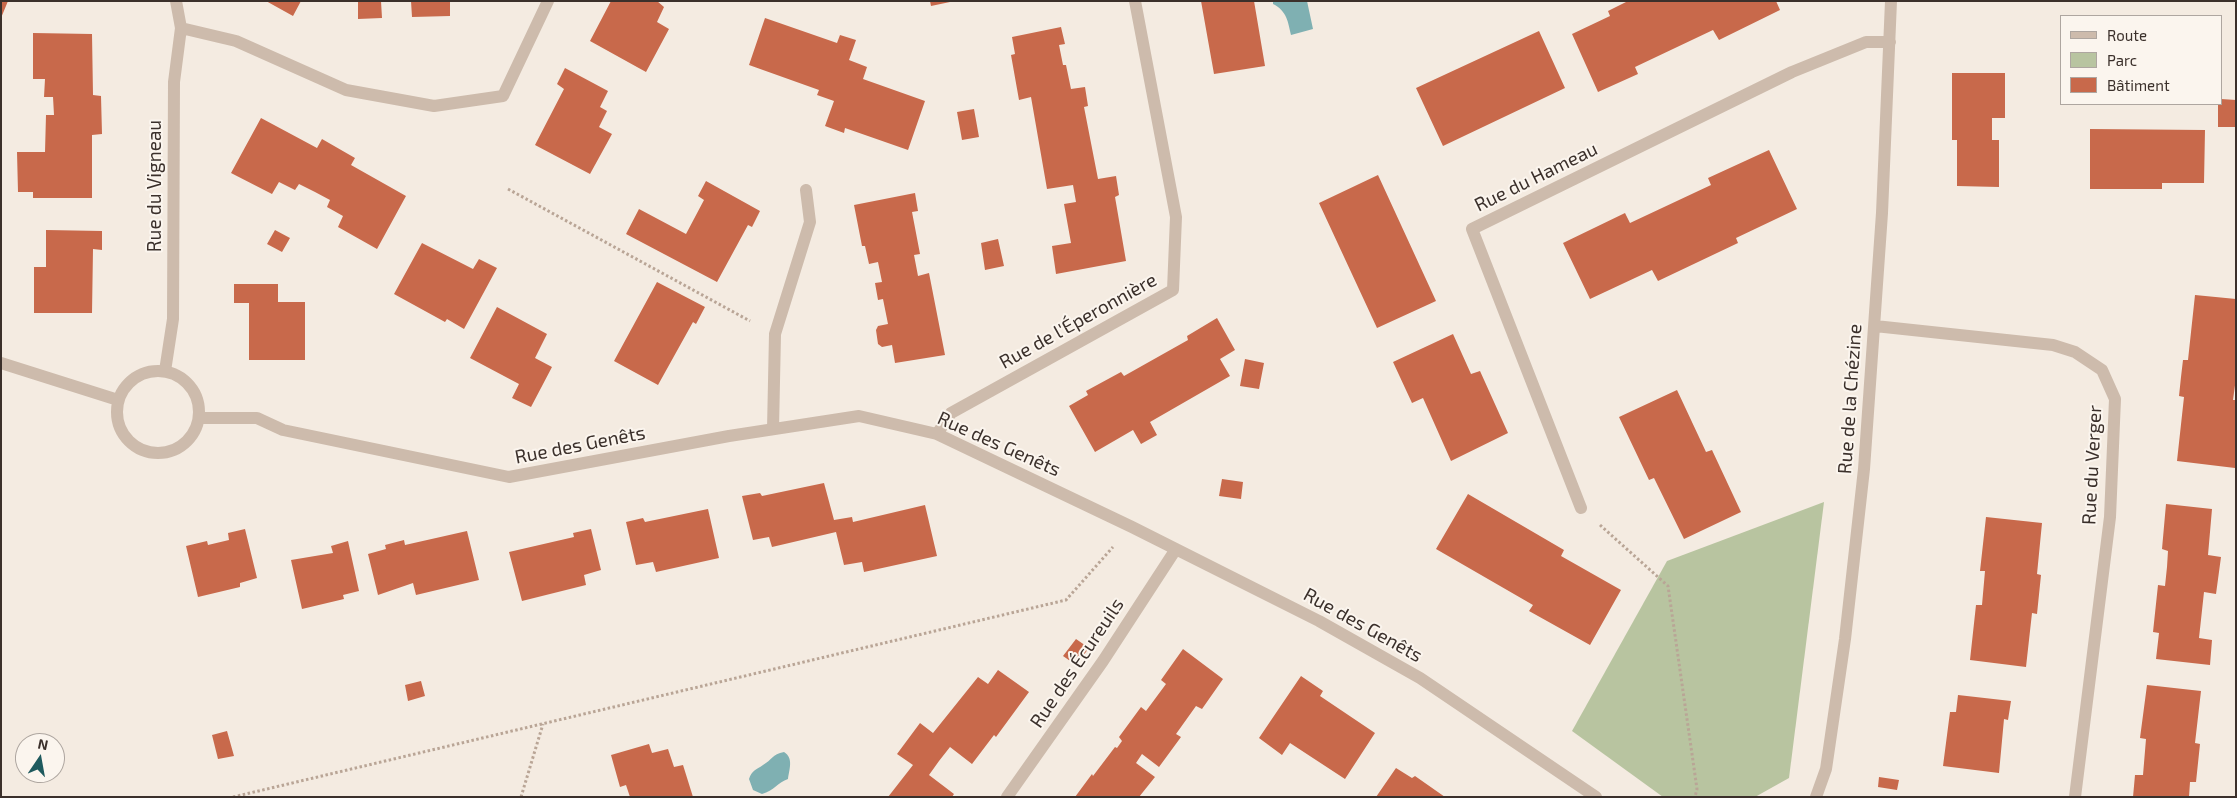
<!DOCTYPE html>
<meta charset="utf-8">
<style>
body{margin:0}
#map{position:relative;width:2237px;height:798px;overflow:hidden;background:#f4ebe1;font-family:"Exo 2",sans-serif}
canvas{display:block}
.frame{position:absolute;inset:0;border:2px solid #3b302b;pointer-events:none}
.legend{position:absolute;left:2060px;top:15px;width:162px;height:90px;box-sizing:border-box;background:#fbf5ee;border:1px solid #aea6a0;margin:0;padding:6px 9px;list-style:none;font-size:15px;color:#3b302b}
.legend li{display:flex;align-items:center;gap:10px;height:25px}
.legend b{width:25px;border:1px solid #aea6a0}
.north{position:absolute;left:15px;top:733px;width:50px;height:50px;box-sizing:border-box;background:#fbf5ee;border:1px solid #aea6a0;border-radius:50%;rotate:12deg;font-size:14px;font-weight:700;line-height:20px;text-align:center;color:#3b302b}
.north::after{content:'';display:block;margin:auto;width:18px;height:22px;background:#1f5a5e;clip-path:polygon(50% 0,100% 100%,50% 72%,0 100%)}
</style>
<div id="map">
<canvas width="2237" height="798"></canvas>
<div class="frame"></div>
<ul class="legend">
<li><b style="height:6px;background:#cdbbac"></b>Route</li>
<li><b style="height:14px;background:#b8c4a0"></b>Parc</li>
<li><b style="height:14px;background:#c8694b"></b>Bâtiment</li>
</ul>
<div class="north">N</div>
</div>
<script>
const context = document.querySelector('canvas').getContext('2d');
context.lineJoin = 'round';
function paint(path, color) { context.fillStyle = color; context.fill(path, 'evenodd'); }
function stroke(path, color, width, dash) { context.strokeStyle = color; context.lineWidth = width; context.lineCap = dash ? 'butt' : 'round'; context.setLineDash(dash || []); context.stroke(path); }
function label(font, color, halo, rows, align = 'center') {
  context.font = font + ' "Exo 2",sans-serif'; context.lineWidth = 4; context.setLineDash([]); context.textBaseline = 'middle'; context.strokeStyle = halo; context.fillStyle = color; for (const [text, x, y, turn = 0] of rows) {
    context.save(); context.translate(x, y); context.rotate((+turn || 0) * Math.PI / 180); context.textAlign = isNaN(turn) ? turn : align; if (halo) context.strokeText(text, 0, 0); context.fillText(text, 0, 0); context.restore();
  }
}
const green = new Path2D(`
 M 1824,502 L 1789,778 L 1755,797 L 1663,797 L 1572,731 L 1667,561 Z`);
const water = new Path2D(`
 M 1273,1 L 1307,1 L 1313,29 L 1291,35 C 1288,22 1287,11 1273,4 Z
 M 784,752 C 794,758 789,770 788,779 C 778,782 774,791 762,794 L 753,790 L 749,779 C 752,770 756,770 763,765 C 772,760 772,754 784,752 Z`);
const building = new Path2D(`
 M 1,1 L 8,1 L 1,18 Z
 M 266,1 L 301,1 L 293,16 Z
 M 358,1 L 381,1 L 382,18 L 358,19 Z
 M 411,1 L 450,1 L 450,16 L 412,17 Z
 M 611,1 L 657,1 L 664,7 L 657,22 L 669,29 L 646,72 L 590,41 Z
 M 930,1 L 950,1 L 950,2 L 931,6 Z
 M 1201,1 L 1254,1 L 1265,66 L 1214,74 Z
 M 1628,1 L 1776,1 L 1780,10 L 1719,40 L 1713,30 L 1635,67 L 1638,74 L 1598,92 L 1572,34 L 1610,16 L 1608,11 Z
 M 765,18 L 837,43 L 840,35 L 856,40 L 849,60 L 867,67 L 863,79 L 925,101 L 908,150 L 845,128 L 844,133 L 825,126 L 834,101 L 817,95 L 819,90 L 749,65 Z
 M 1061,27 L 1065,44 L 1059,45 L 1063,65 L 1066,65 L 1071,89 L 1085,87 L 1088,106 L 1084,107 L 1098,179 L 1116,176 L 1119,195 L 1115,197 L 1126,261 L 1056,274 L 1052,246 L 1071,243 L 1064,204 L 1076,202 L 1073,185 L 1047,189 L 1031,97 L 1019,100 L 1011,55 L 1015,54 L 1012,37 Z
 M 1539,31 L 1565,88 L 1443,146 L 1416,88 Z
 M 33,33 L 92,34 L 93,95 L 101,96 L 102,134 L 92,135 L 92,198 L 33,198 L 33,192 L 18,192 L 17,152 L 45,152 L 46,115 L 54,115 L 53,97 L 44,97 L 45,79 L 33,79 Z
 M 565,68 L 608,91 L 600,107 L 607,111 L 599,127 L 612,134 L 590,174 L 535,145 L 564,89 L 557,84 Z
 M 1952,73 L 2005,73 L 2005,118 L 1992,118 L 1992,140 L 1999,140 L 1999,187 L 1957,186 L 1957,140 L 1952,140 Z
 M 2221,99 L 2236,100 L 2236,127 L 2218,127 L 2218,104 L 2221,104 Z
 M 974,109 L 979,137 L 962,140 L 957,112 Z
 M 261,118 L 317,148 L 322,139 L 355,158 L 351,165 L 406,196 L 377,249 L 338,227 L 343,216 L 327,207 L 330,200 L 315,192 L 299,184 L 295,190 L 279,182 L 272,194 L 231,173 Z
 M 2090,129 L 2205,130 L 2204,183 L 2162,183 L 2162,189 L 2090,189 Z
 M 1769,150 L 1797,209 L 1736,238 L 1738,243 L 1658,281 L 1652,270 L 1590,299 L 1563,243 L 1625,213 L 1630,223 L 1711,185 L 1708,178 Z
 M 1378,175 L 1436,301 L 1377,328 L 1319,203 Z
 M 706,181 L 760,211 L 752,227 L 748,225 L 717,282 L 626,234 L 639,209 L 686,234 L 704,200 L 698,196 Z
 M 915,193 L 918,211 L 912,212 L 920,254 L 914,255 L 918,276 L 929,273 L 945,355 L 895,363 L 892,345 L 882,347 L 878,344 L 876,330 L 878,326 L 888,324 L 883,299 L 878,300 L 875,283 L 882,282 L 878,262 L 869,264 L 865,246 L 862,246 L 854,205 Z
 M 46,230 L 102,231 L 102,250 L 93,249 L 92,313 L 34,313 L 34,267 L 46,267 Z
 M 275,230 L 290,238 L 282,252 L 267,244 Z
 M 998,239 L 1004,266 L 985,270 L 981,243 Z
 M 422,243 L 473,269 L 479,259 L 497,268 L 464,329 L 447,319 L 445,322 L 394,294 Z
 M 657,282 L 705,307 L 696,324 L 693,322 L 658,385 L 614,361 Z
 M 234,284 L 278,284 L 278,302 L 305,302 L 305,360 L 249,360 L 249,303 L 234,303 Z
 M 2195,295 L 2236,299 L 2236,378 L 2233,400 L 2236,400 L 2235,468 L 2177,461 L 2184,397 L 2179,396 L 2181,377 L 2183,360 L 2188,360 Z
 M 497,307 L 547,334 L 535,358 L 552,367 L 531,407 L 512,398 L 519,384 L 470,358 Z
 M 1217,318 L 1235,350 L 1220,359 L 1230,376 L 1150,422 L 1157,435 L 1141,444 L 1133,430 L 1095,452 L 1069,406 L 1088,395 L 1086,391 L 1121,372 L 1124,376 L 1188,340 L 1187,336 Z
 M 1453,334 L 1471,374 L 1480,371 L 1508,433 L 1451,461 L 1423,398 L 1412,403 L 1393,362 Z
 M 1245,359 L 1264,363 L 1259,389 L 1240,386 Z
 M 1677,390 L 1706,452 L 1712,450 L 1741,512 L 1684,539 L 1654,478 L 1649,480 L 1619,417 Z
 M 1222,479 L 1243,482 L 1241,499 L 1219,496 Z
 M 824,483 L 834,520 L 852,517 L 853,522 L 925,505 L 937,556 L 864,572 L 862,562 L 844,565 L 836,532 L 772,547 L 769,537 L 753,540 L 742,496 L 760,493 L 762,496 Z
 M 1468,494 L 1564,550 L 1561,556 L 1621,590 L 1590,645 L 1529,611 L 1533,605 L 1436,549 Z
 M 2166,504 L 2212,509 L 2208,555 L 2221,557 L 2216,594 L 2204,592 L 2199,638 L 2212,640 L 2210,665 L 2156,659 L 2159,633 L 2153,632 L 2158,585 L 2165,586 L 2167,567 L 2168,551 L 2162,549 Z
 M 708,509 L 719,558 L 656,572 L 653,562 L 636,565 L 626,522 L 643,518 L 645,522 Z
 M 1986,517 L 2042,523 L 2037,574 L 2041,575 L 2037,614 L 2032,613 L 2026,667 L 1970,660 L 1976,605 L 1982,605 L 1985,571 L 1980,571 Z
 M 245,529 L 257,578 L 240,583 L 240,587 L 198,597 L 186,546 L 207,541 L 208,545 L 229,540 L 228,533 Z
 M 591,529 L 601,570 L 584,575 L 586,585 L 522,601 L 509,552 L 574,537 L 573,533 Z
 M 467,531 L 479,580 L 416,595 L 413,583 L 378,595 L 368,554 L 386,549 L 385,545 L 404,540 L 405,545 Z
 M 348,541 L 359,591 L 343,595 L 344,599 L 302,609 L 291,560 L 333,553 L 331,546 Z
 M 1076,639 L 1089,648 L 1076,665 L 1063,656 Z
 M 1183,649 L 1223,679 L 1202,709 L 1196,706 L 1176,734 L 1181,737 L 1159,767 L 1142,754 L 1136,763 L 1155,777 L 1139,797 L 1075,797 L 1092,774 L 1093,776 L 1115,747 L 1117,748 L 1122,741 L 1119,737 L 1141,707 L 1146,711 L 1166,684 L 1161,680 Z
 M 998,670 L 1029,692 L 996,737 L 994,735 L 972,764 L 950,747 L 939,761 L 929,775 L 954,794 L 952,797 L 888,797 L 913,765 L 897,754 L 920,723 L 933,733 L 978,677 L 988,684 Z
 M 1301,676 L 1323,691 L 1320,696 L 1375,733 L 1345,779 L 1290,743 L 1282,755 L 1259,738 Z
 M 421,681 L 425,696 L 408,701 L 405,685 Z
 M 2147,685 L 2201,691 L 2195,743 L 2200,744 L 2196,782 L 2190,782 L 2189,797 L 2133,797 L 2135,775 L 2143,775 L 2146,739 L 2140,738 Z
 M 1958,695 L 2011,701 L 2008,720 L 2004,719 L 1999,773 L 1943,766 L 1950,712 L 1956,712 Z
 M 227,731 L 234,756 L 218,759 L 212,735 Z
 M 649,744 L 652,753 L 668,749 L 674,767 L 683,765 L 693,797 L 630,797 L 626,785 L 620,787 L 611,755 Z
 M 1396,768 L 1412,778 L 1415,776 L 1445,797 L 1376,797 Z
 M 1879,777 L 1899,780 L 1897,790 L 1878,787 Z`);
const path = new Path2D(`
 M 508,189 L 750,321
 M 1600,525 L 1668,586 L 1697,789 L 1695,797
 M 233,797 L 1066,600 L 1113,547
 M 521,797 L 543,724`);
const minor = new Path2D(`
 M 181,28 L 236,41 L 346,90 L 434,106 L 503,96 L 548,1
 M 1875,326 L 2053,345 L 2075,352 L 2102,370 L 2115,399 L 2110,517 L 2075,797
 M 1,363 L 118,400
 M117 412a41 41 0 1 1 82 0a41 41 0 1 1-82 0Z
 M 165,371 L 173,319 L 174,82 L 181,28 L 176,1
 M 199,418 L 257,418 L 283,430 L 509,477 L 729,436 L 859,416 L 937,434 L 1132,527 L 1319,621 L 1420,678 L 1596,797
 M 773,429 L 775,334 L 810,222 L 806,190
 M 937,434 L 951,413 L 1173,290 L 1176,217 L 1135,1
 M 1581,508 L 1472,229 L 1792,72 L 1866,42 L 1890,42
 M 1007,797 L 1103,661 L 1176,549
 M 1816,797 L 1826,769 L 1845,639 L 1864,469 L 1882,213 L 1891,1`);
const streetNames = [
 ["Rue du Hameau",1536,177,-26],
 ["Rue du Vigneau",155,186,-90],
 ["Rue de l'Éperonnière",1078,321,-29],
 ["Rue de la Chézine",1850,399,-86],
 ["Rue des Genêts",999,444,24],
 ["Rue des Genêts",580,445,-11],
 ["Rue du Verger",2092,465,-87],
 ["Rue des Genêts",1363,625,29],
 ["Rue des Écureuils",1077,663,-56]
];
paint(green, '#b8c4a0');
paint(water, '#7fb0b2');
paint(building, '#c8694b');
stroke(path, '#b9a596', 3, [2.5, 2.5]);
stroke(minor, '#cdbbac', 12);
label('19px', '#3b302b', '#fbf5ee', streetNames);
</script>
